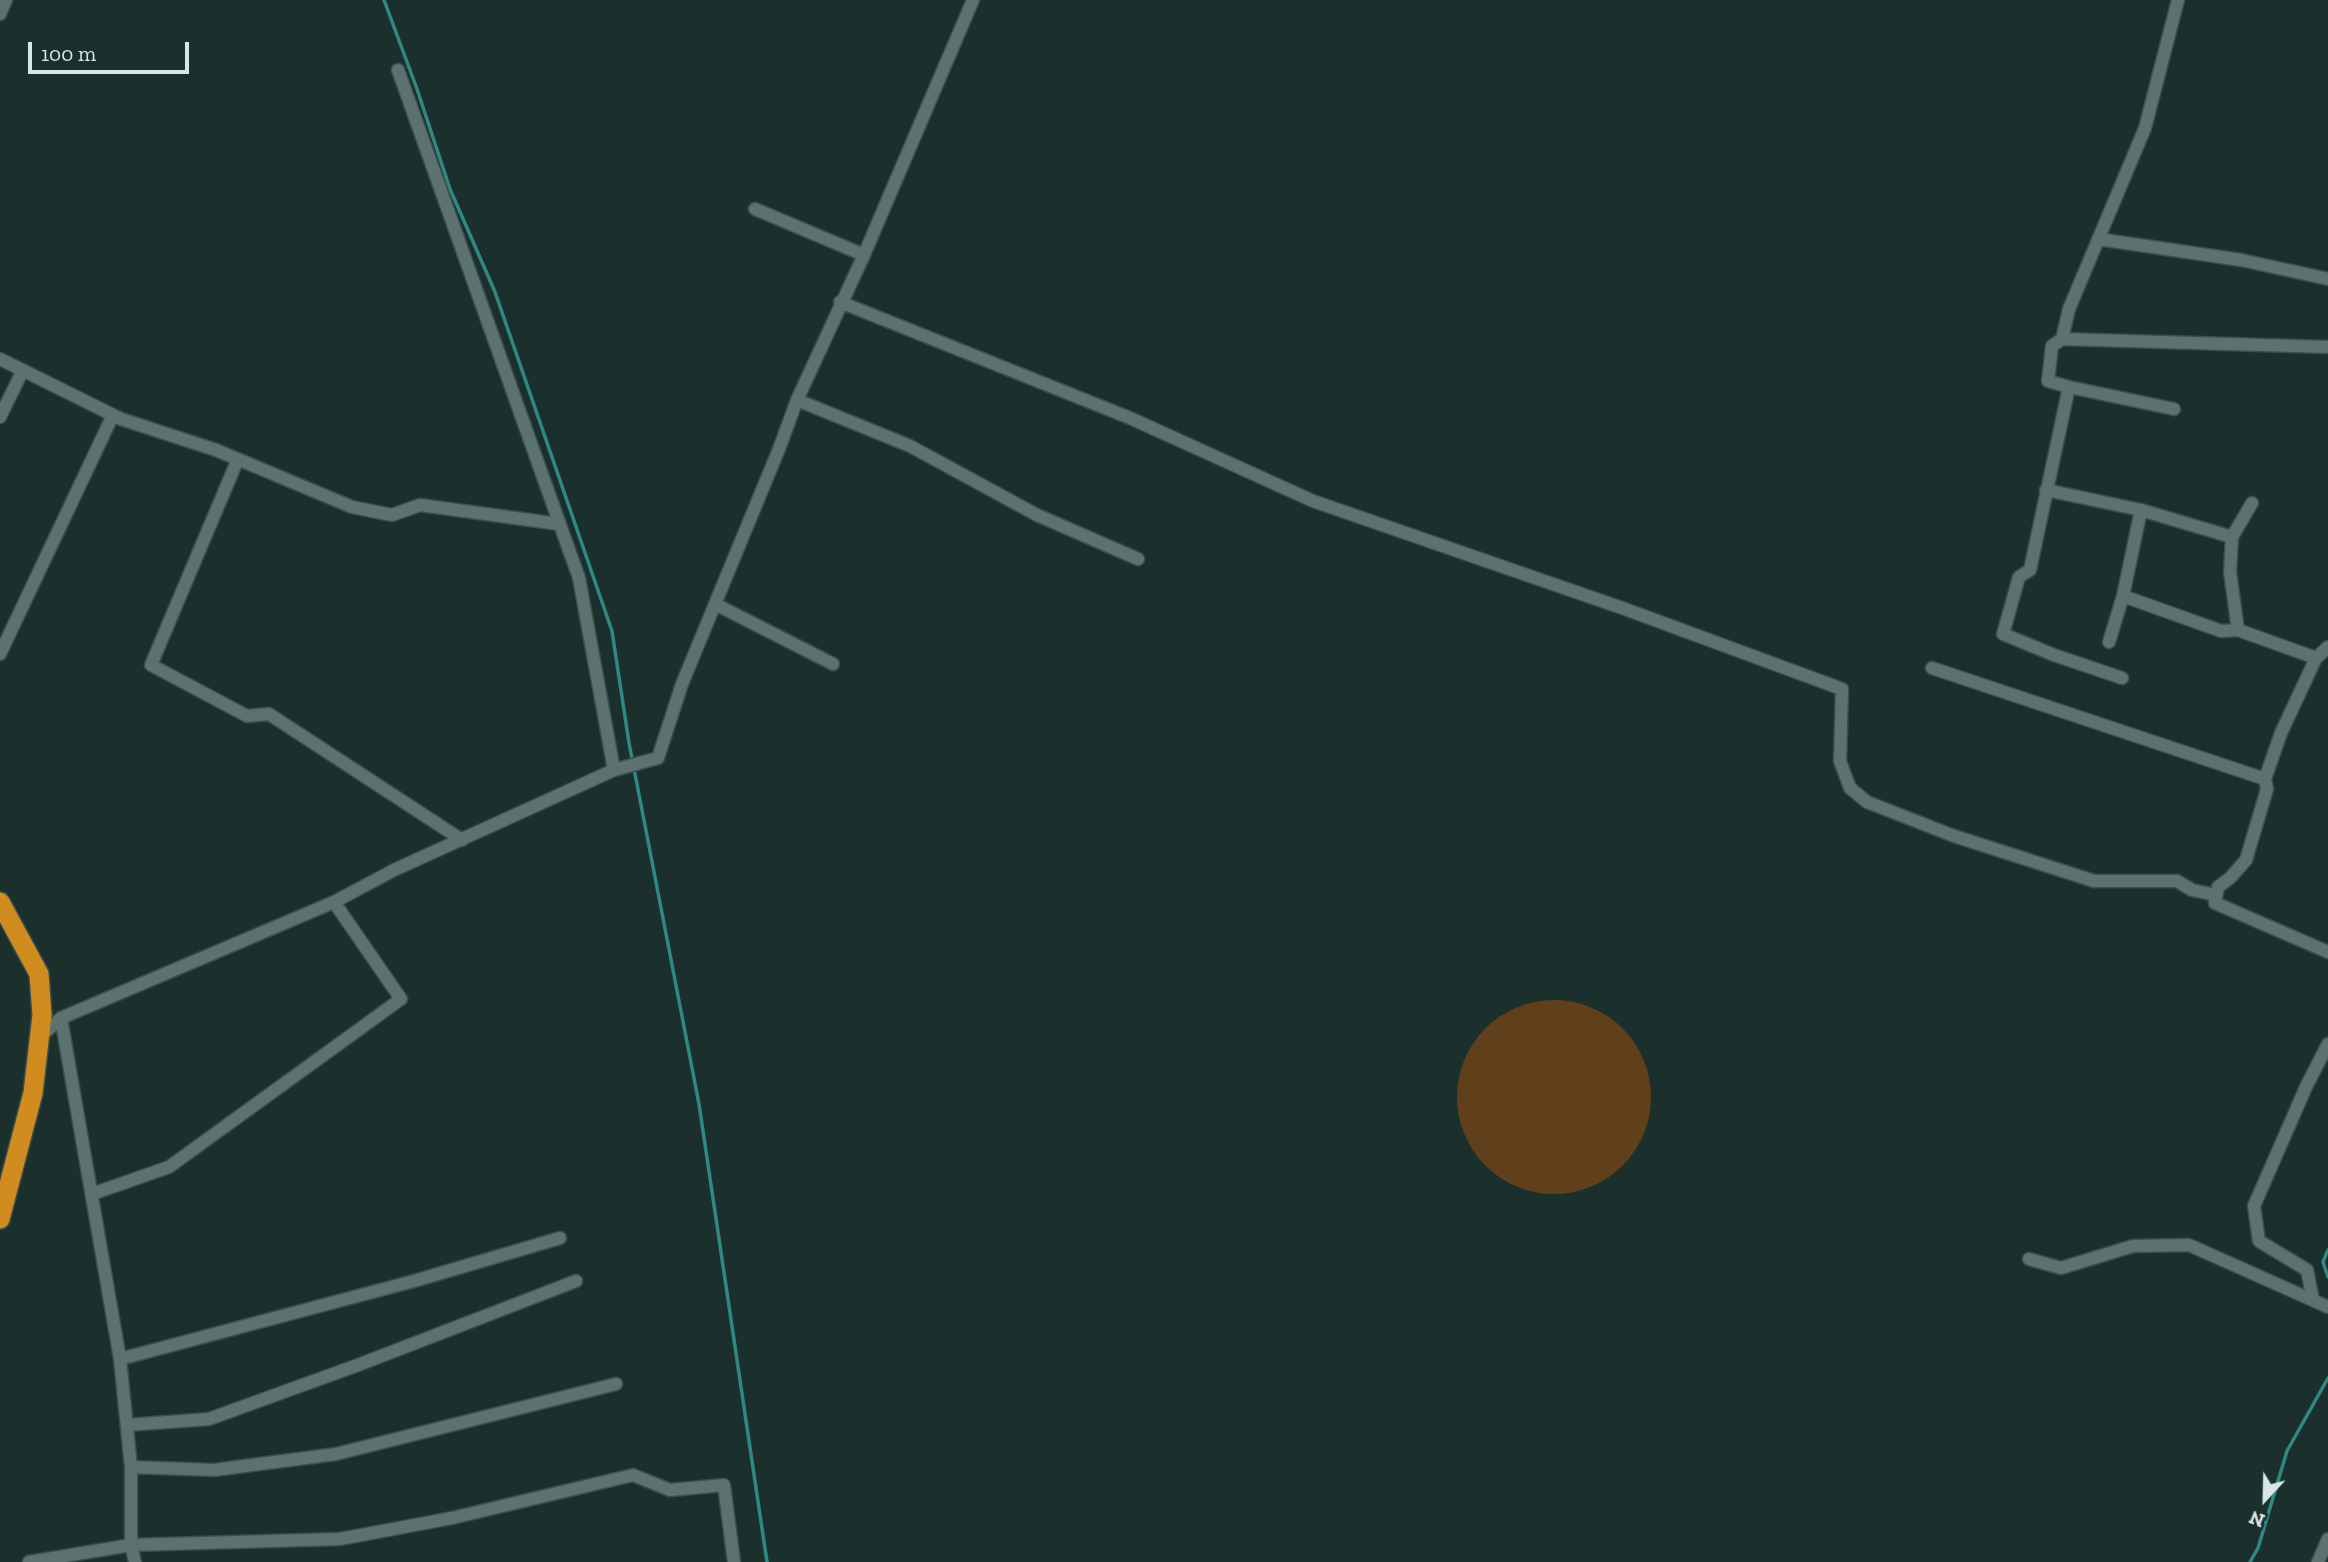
<!DOCTYPE html>
<style>
body{margin:0}
#map{position:relative;width:2328px;height:1562px;overflow:hidden;background:#1b2f2d;font-family:"Zilla Slab",serif}
canvas{display:block}
.north{position:absolute;left:2230px;top:1464px;width:70px;height:70px;-webkit-text-stroke:5px #1b2f2d;paint-order:stroke;rotate:202deg;font-size:19px;font-weight:700;line-height:28px;text-align:center;color:#d9e6e4}
.north::after{content:'';display:block;margin:auto;width:24px;height:32px;background:#d9e6e4;clip-path:polygon(50% 0,100% 100%,50% 72%,0 100%)}
.scale{position:absolute;left:28px;top:42px;width:161px;height:32px;box-sizing:border-box;border:4px solid #d9e6e4;border-top:0;padding-left:9px;font-size:21px;line-height:24px;white-space:nowrap;color:#d9e6e4;-webkit-text-stroke:5px #1b2f2d;paint-order:stroke}
</style>
<div id="map">
<canvas width="2328" height="1562"></canvas>
<div class="north">N</div>
<div class="scale">100 m</div>
</div>
<script>
const context = document.querySelector('canvas').getContext('2d');
context.lineJoin = 'round';
function paint(path, color) { context.fillStyle = color; context.fill(path, 'evenodd'); }
function stroke(path, color, width, dash) { context.strokeStyle = color; context.lineWidth = width; context.lineCap = dash ? 'butt' : 'round'; context.setLineDash(dash || []); context.stroke(path); }
const green = new Path2D(`
 M1457 1097a97 97 0 1 1 194 0a97 97 0 1 1-194 0Z`);
const stream = new Path2D(`
 M 384,0 L 417,89 L 450,189 L 495,292 L 612,631 L 629,743 L 699,1104 L 767,1562
 M 2328,1250 L 2323,1262 L 2328,1277
 M 2250,1562 L 2258,1548 L 2287,1451 L 2328,1378`);
const minor = new Path2D(`
 M 0,14 L 6,0
 M 398,70 L 579,578 L 614,770
 M 755,209 L 864,255
 M 2098,239 L 2241,260 L 2328,279
 M 840,302 L 1130,418 L 1313,501 L 1625,609 L 1842,689 L 1840,761 L 1850,788 L 1867,802 L 1954,836 L 2094,881 L 2177,881 L 2192,890 L 2216,895
 M 2062,339 L 2328,347
 M 0,359 L 121,419 L 216,450 L 352,507 L 392,515 L 420,505 L 559,524
 M 2069,387 L 2174,409
 M 797,400 L 910,446 L 1037,515 L 1138,559
 M 0,417 L 23,370
 M 238,459 L 151,665 L 247,716 L 269,714 L 462,840
 M 2046,490 L 2141,510 L 2232,537
 M 2123,596 L 2221,631 L 2238,630 L 2316,658
 M 715,604 L 833,664
 M 2238,630 L 2230,572 L 2232,537 L 2252,503
 M 2109,642 L 2123,596 L 2141,510
 M 2328,647 L 2316,658 L 2281,733 L 2265,779 L 2267,789 L 2246,860 L 2230,878 L 2218,887 L 2215,903 L 2328,952
 M 0,654 L 113,415
 M 1932,668 L 2265,779
 M 2122,678 L 2054,655 L 2003,634 L 2019,577 L 2030,570 L 2069,387 L 2048,381 L 2052,346 L 2062,339 L 2069,309 L 2145,128 L 2178,0
 M 61,1018 L 120,1359 L 131,1467 L 131,1545 L 135,1562
 M 40,1037 L 61,1018 L 334,902 L 394,870 L 614,770 L 658,758 L 682,684 L 779,449 L 797,400 L 864,255 L 973,0
 M 92,1194 L 169,1167 L 401,999 L 334,902
 M 2029,1259 L 2061,1268 L 2133,1246 L 2189,1245 L 2328,1307
 M 2313,1300 L 2307,1270 L 2259,1241 L 2254,1206 L 2306,1087 L 2328,1044
 M 120,1359 L 414,1281 L 560,1238
 M 127,1425 L 209,1419 L 358,1365 L 576,1281
 M 131,1467 L 214,1470 L 336,1454 L 616,1384
 M 29,1562 L 131,1545 L 340,1539 L 452,1518 L 633,1475 L 670,1490 L 724,1485 L 734,1562
 M 2318,1562 L 2328,1539`);
const trunk = new Path2D(`
 M 0,902 L 39,974 L 42,1015 L 33,1093 L 0,1219`);
paint(green, '#60401b');
stroke(stream, '#2f8982', 3.5);
stroke(minor, '#3b4d4c', 15);
stroke(trunk, '#3b4d4c', 22);
stroke(minor, '#5c7270', 12);
stroke(trunk, '#d08c1e', 19);
</script>
